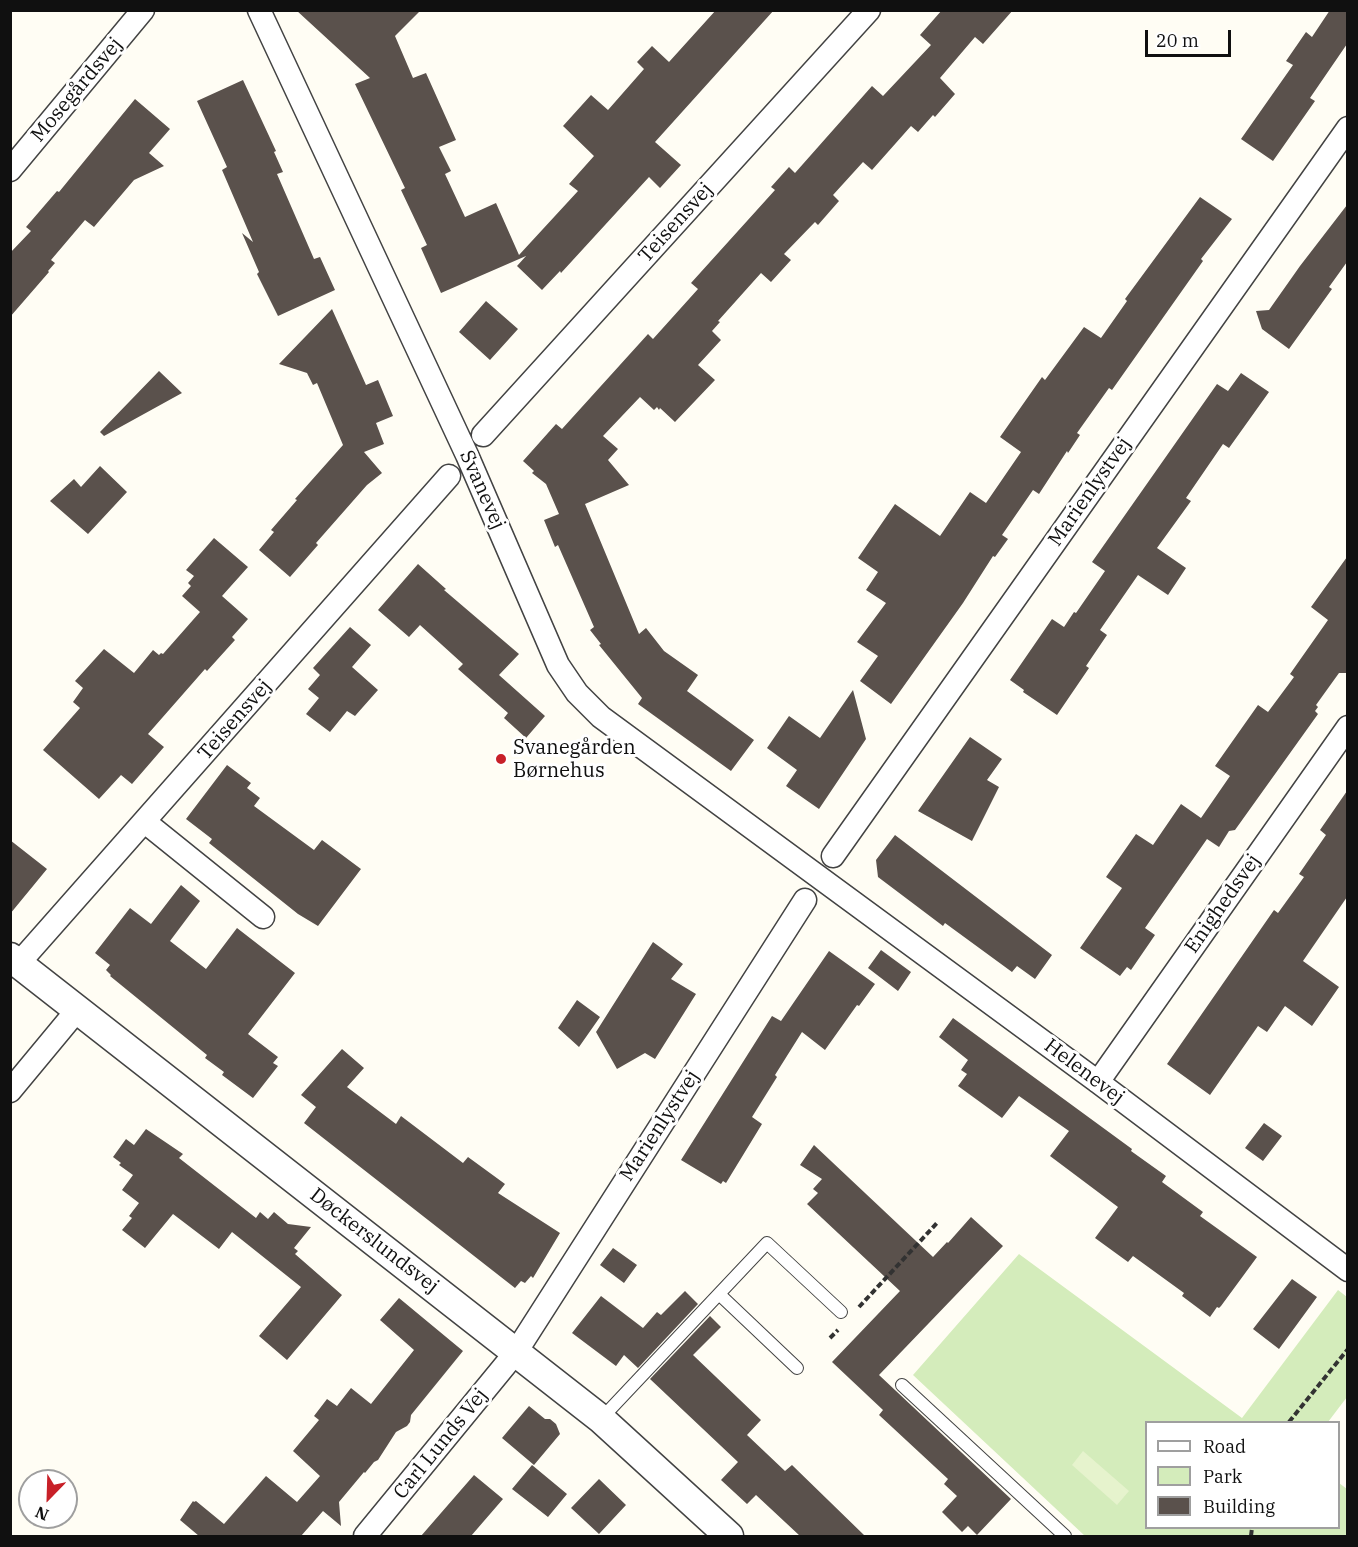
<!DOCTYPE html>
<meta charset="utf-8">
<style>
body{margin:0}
#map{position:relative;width:1358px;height:1547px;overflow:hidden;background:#fffdf4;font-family:"IBM Plex Serif",serif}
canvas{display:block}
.frame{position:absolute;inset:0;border:12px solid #101010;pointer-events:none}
.legend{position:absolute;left:1145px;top:1421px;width:195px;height:108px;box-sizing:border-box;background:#fff;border:2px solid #9f9f9f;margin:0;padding:8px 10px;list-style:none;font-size:18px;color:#101010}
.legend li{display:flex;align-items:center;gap:12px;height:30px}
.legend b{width:30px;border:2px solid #9f9f9f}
.north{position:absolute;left:18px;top:1469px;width:60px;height:60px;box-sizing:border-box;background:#fff;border:2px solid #9f9f9f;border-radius:50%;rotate:203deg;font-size:16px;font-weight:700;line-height:24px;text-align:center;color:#101010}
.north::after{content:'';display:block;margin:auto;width:21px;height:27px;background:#c82028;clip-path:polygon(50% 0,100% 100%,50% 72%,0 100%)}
.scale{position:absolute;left:1145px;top:30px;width:86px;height:27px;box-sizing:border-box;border:3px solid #101010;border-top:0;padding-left:8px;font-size:18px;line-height:21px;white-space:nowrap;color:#101010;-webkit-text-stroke:4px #fff;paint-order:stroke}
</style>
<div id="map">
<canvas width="1358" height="1547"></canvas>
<div class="frame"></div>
<ul class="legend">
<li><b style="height:8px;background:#fff"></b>Road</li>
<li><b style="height:16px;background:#d4ecbb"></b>Park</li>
<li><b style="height:16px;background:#5a514c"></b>Building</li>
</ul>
<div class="north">N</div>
<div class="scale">20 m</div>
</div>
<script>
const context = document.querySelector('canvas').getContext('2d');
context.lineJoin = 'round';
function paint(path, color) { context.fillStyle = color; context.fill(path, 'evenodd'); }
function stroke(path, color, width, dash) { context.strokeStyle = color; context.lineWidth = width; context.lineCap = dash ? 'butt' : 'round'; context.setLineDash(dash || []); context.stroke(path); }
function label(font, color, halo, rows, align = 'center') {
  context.font = font + ' "IBM Plex Serif",serif'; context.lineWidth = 6; context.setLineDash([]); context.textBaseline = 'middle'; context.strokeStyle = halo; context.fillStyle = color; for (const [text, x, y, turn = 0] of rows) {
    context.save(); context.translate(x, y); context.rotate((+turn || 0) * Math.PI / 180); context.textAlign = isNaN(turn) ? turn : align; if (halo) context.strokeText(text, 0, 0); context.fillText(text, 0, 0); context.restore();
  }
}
const green = new Path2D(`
 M 1019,1254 L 1242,1418 L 1338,1290 L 1347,1297 L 1347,1397 L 1328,1422 L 1146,1422 L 1146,1528 L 1338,1528 L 1339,1483 L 1347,1489 L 1347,1536 L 1085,1536 L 913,1375 Z`);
const pitch = new Path2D(`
 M 1083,1451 L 1129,1491 L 1117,1505 L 1072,1465 Z`);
const building = new Path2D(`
 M 296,10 L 421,10 L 395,36 L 413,78 L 426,73 L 456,140 L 439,147 L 451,171 L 445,174 L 465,217 L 496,203 L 519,255 L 578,191 L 569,184 L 594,156 L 563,126 L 591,95 L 608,110 L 644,69 L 637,62 L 652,46 L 669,62 L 716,10 L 774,10 L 655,142 L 681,165 L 660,188 L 649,177 L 561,273 L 560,271 L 542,290 L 517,266 L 526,256 L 441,293 L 421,248 L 427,245 L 401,190 L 405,188 L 355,84 L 370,78 Z
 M 942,10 L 1013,10 L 983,44 L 975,37 L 940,78 L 955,94 L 935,117 L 933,115 L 918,132 L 911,126 L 872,170 L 863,162 L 833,195 L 839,201 L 818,225 L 815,222 L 784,254 L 791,260 L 771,282 L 761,273 L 718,321 L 720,322 L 712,331 L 721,340 L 698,365 L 715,380 L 675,422 L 660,408 L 659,410 L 657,407 L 654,410 L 640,397 L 603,436 L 618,449 L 608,460 L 629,485 L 585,504 L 639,634 L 646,628 L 664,651 L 698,675 L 687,691 L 754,740 L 731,771 L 638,704 L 642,698 L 599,645 L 601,644 L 590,630 L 594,627 L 558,545 L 555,547 L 544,520 L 559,514 L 546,484 L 532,473 L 534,471 L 523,461 L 556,424 L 562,429 L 648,334 L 653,339 L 698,289 L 691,283 L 775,190 L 771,187 L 789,167 L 795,173 L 872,86 L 883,96 L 931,45 L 920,35 Z
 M 1330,10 L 1347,10 L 1347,44 L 1310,98 L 1315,101 L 1273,161 L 1241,139 L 1293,65 L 1286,61 L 1306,32 L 1312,37 Z
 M 243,80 L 276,151 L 274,152 L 283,172 L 277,174 L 314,259 L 320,257 L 335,290 L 278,316 L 257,274 L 259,272 L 242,233 L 253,242 L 222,170 L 227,167 L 197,101 Z
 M 135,99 L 170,129 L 149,153 L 164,166 L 134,180 L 94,227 L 85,220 L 51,260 L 55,263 L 48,271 L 49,272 L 10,317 L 10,253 L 31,231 L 26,227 L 57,191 L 59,192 Z
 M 1200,197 L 1232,219 L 1201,259 L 1203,261 L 1112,390 L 1109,388 L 1077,433 L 1080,435 L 1068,453 L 1067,451 L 1039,494 L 1033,490 L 1002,535 L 1008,539 L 995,557 L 993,556 L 963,603 L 891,704 L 860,681 L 878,656 L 857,642 L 886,603 L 866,590 L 878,572 L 858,558 L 895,504 L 940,536 L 970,492 L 986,503 L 1021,452 L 1000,437 L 1042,377 L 1045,380 L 1084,327 L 1101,338 L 1127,301 L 1125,299 Z
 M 1347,205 L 1347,262 L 1329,287 L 1332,289 L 1289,349 L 1262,329 L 1256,311 L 1269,310 L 1300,266 Z
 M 486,301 L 518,329 L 490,360 L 459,332 Z
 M 332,309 L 366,385 L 378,380 L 393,416 L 376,423 L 384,444 L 364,452 L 382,473 L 367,485 L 316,543 L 318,545 L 290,577 L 259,550 L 274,532 L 271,530 L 297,500 L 295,499 L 343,445 L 317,383 L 313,385 L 307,373 L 279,364 Z
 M 159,371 L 182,393 L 104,436 L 100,432 Z
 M 1241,373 L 1269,392 L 1229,448 L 1223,444 L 1186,498 L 1191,501 L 1157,548 L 1186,568 L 1168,595 L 1138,575 L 1100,630 L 1107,635 L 1086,666 L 1089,668 L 1057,715 L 1023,692 L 1024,690 L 1010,680 L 1052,619 L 1064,627 L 1074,612 L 1076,613 L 1105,571 L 1092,562 L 1217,384 L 1228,391 Z
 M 100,466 L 127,492 L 88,534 L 50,501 L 74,479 L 81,487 Z
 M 214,538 L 248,567 L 222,596 L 248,619 L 232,637 L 235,640 L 207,671 L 205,669 L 148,734 L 164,747 L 132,784 L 121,775 L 99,799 L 43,750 L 80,708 L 73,702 L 83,688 L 75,681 L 104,649 L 134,673 L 153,650 L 159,655 L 161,653 L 163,654 L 200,612 L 182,596 L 191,586 L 188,583 L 194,576 L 186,570 Z
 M 1347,557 L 1347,673 L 1339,673 L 1316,705 L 1318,707 L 1315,711 L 1318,714 L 1235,830 L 1229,831 L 1219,847 L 1207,839 L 1145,928 L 1155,935 L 1131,970 L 1127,967 L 1120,976 L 1080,948 L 1122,888 L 1106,877 L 1136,834 L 1153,845 L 1181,804 L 1201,818 L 1230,776 L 1215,766 L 1258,705 L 1268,712 L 1294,677 L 1290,674 L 1328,620 L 1311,607 Z
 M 418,564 L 446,589 L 444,590 L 519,654 L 499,675 L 545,716 L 526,738 L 504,718 L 508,713 L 458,669 L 463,664 L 420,625 L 409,637 L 378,610 Z
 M 350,627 L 371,645 L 352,667 L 378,690 L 355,716 L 347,711 L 330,732 L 306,714 L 319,698 L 308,689 L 320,675 L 313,668 Z
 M 853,690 L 866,739 L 819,809 L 786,786 L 797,770 L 767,748 L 789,716 L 820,738 Z
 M 970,737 L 1002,759 L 987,780 L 999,787 L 972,841 L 918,811 Z
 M 227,765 L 251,783 L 247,788 L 260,798 L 254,806 L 314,850 L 322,840 L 361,869 L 318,926 L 298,914 L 209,843 L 212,839 L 186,819 Z
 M 1347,791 L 1347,897 L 1303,961 L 1339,987 L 1312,1026 L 1285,1006 L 1267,1032 L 1258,1026 L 1210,1095 L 1167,1064 L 1274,910 L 1278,913 L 1304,877 L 1299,874 L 1326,835 L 1320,830 Z
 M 895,835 L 1052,955 L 1035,979 L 1017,966 L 1012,972 L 945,923 L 943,926 L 878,877 L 876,860 Z
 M 10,840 L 47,869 L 10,914 Z
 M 181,885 L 200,901 L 170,941 L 206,969 L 237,928 L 295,973 L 248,1034 L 278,1057 L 273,1063 L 278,1066 L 253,1098 L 222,1075 L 224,1072 L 205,1058 L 207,1055 L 110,976 L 111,975 L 106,970 L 110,965 L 95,953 L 130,908 L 151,924 Z
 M 653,942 L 683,964 L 671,979 L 696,994 L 655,1059 L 645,1053 L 617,1069 L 596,1032 Z
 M 881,950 L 911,972 L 898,991 L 868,968 Z
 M 829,951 L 875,984 L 859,1006 L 857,1005 L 825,1050 L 802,1032 L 775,1075 L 777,1077 L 752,1117 L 762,1124 L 726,1183 L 723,1181 L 721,1184 L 681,1160 L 772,1016 L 781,1021 Z
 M 577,1000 L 600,1017 L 579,1047 L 558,1028 Z
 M 953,1018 L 1132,1149 L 1131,1151 L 1166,1176 L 1162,1182 L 1203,1212 L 1200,1216 L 1257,1257 L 1221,1306 L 1219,1308 L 1217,1307 L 1210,1317 L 1182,1296 L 1184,1293 L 1133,1256 L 1128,1262 L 1095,1238 L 1118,1207 L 1050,1156 L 1069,1131 L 1019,1096 L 1002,1118 L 958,1086 L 967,1074 L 961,1070 L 968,1060 L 939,1037 Z
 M 342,1049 L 364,1068 L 347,1087 L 396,1124 L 401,1116 L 463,1163 L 468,1157 L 505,1184 L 498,1193 L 560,1233 L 533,1278 L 531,1276 L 525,1283 L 521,1281 L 515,1288 L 304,1123 L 316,1107 L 301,1095 Z
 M 1264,1123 L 1282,1136 L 1263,1161 L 1245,1148 Z
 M 146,1129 L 183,1154 L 179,1158 L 256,1218 L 260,1212 L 268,1219 L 274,1212 L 288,1224 L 311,1227 L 294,1248 L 298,1251 L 295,1254 L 342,1295 L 287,1360 L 259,1336 L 301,1287 L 232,1232 L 219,1249 L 173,1214 L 145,1248 L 122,1230 L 132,1218 L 129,1216 L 139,1203 L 122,1190 L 133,1175 L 119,1165 L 121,1163 L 113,1157 L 126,1139 L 134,1145 Z
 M 814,1145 L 933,1257 L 947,1242 L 948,1243 L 971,1217 L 1003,1246 L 879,1375 L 1011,1499 L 977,1535 L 968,1526 L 962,1532 L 942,1512 L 957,1496 L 944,1484 L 948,1479 L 879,1415 L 883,1410 L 832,1362 L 900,1291 L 807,1204 L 818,1193 L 813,1189 L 822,1179 L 800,1165 Z
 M 613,1248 L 637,1265 L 624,1283 L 600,1265 Z
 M 1292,1279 L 1317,1297 L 1279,1349 L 1253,1329 Z
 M 685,1291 L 698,1304 L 638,1368 L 624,1355 L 616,1366 L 572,1333 L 601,1296 L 643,1328 L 657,1312 L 661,1315 Z
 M 399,1298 L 463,1351 L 411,1415 L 410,1422 L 407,1426 L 396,1432 L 378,1460 L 374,1462 L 365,1473 L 364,1472 L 339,1502 L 341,1526 L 323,1511 L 301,1536 L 199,1536 L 180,1520 L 193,1501 L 194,1502 L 196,1501 L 224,1524 L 266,1476 L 297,1502 L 320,1476 L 293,1451 L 319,1420 L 314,1416 L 327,1399 L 337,1406 L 351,1388 L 371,1404 L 414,1350 L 380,1320 Z
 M 710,1316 L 721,1327 L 693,1355 L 761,1420 L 747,1435 L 785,1471 L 792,1465 L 865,1536 L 800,1536 L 756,1495 L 747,1504 L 721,1480 L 738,1462 L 650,1379 Z
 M 529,1406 L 545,1419 L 550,1419 L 556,1424 L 560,1434 L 534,1465 L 502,1438 Z
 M 532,1465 L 567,1494 L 548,1517 L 512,1489 Z
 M 474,1475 L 503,1499 L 471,1536 L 421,1536 Z
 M 599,1479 L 626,1505 L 599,1534 L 571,1508 Z`);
const path = new Path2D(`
 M 859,1307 L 937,1223
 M 830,1338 L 838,1330
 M 1289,1422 L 1348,1349
 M 1251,1536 L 1252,1528`);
const service = new Path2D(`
 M 719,1294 L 797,1368
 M 902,1385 L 1065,1536
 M 601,1419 L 767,1243 L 841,1312`);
const minor = new Path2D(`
 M 259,10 L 467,455 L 558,665 L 577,693 L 601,717 L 1098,1082 L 1348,1270
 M 10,170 L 143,10
 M 483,435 L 869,10
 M 145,822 L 263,917
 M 833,856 L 1348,128
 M 19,963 L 449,476
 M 1098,1082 L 1348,727
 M 10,1091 L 78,1009
 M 365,1536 L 516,1352 L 805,900`);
const tertiary = new Path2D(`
 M 10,957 L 601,1419 L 729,1536`);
const markers = [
 [501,759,6,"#c82028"]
];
const streetNames = [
 ["Mosegårdsvej",77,90,-50],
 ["Teisensvej",676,223,-48],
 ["Svanevej",482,490,66],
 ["Marienlystvej",1090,492,-55],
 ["Teisensvej",235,720,-49],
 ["Enighedsvej",1223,904,-55],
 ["Helenevej",1084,1072,37],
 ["Marienlystvej",660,1126,-57],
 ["Døckerslundsvej",374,1241,38],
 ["Carl Lunds Vej",441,1444,-51]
];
const poiNames = [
 ["Svanegården",513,748],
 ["Børnehus",513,771]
];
paint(green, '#d4ecbb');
paint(pitch, '#e6f3cd');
paint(building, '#5a514c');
stroke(service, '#434343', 14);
stroke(minor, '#434343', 25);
stroke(tertiary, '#434343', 31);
stroke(path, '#323232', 4, [6, 3]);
stroke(service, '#fff', 12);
stroke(minor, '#fff', 22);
stroke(tertiary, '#fff', 28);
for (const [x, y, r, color] of markers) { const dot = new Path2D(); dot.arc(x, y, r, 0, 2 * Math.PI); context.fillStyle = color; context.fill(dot); stroke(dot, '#fff', 2); }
label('20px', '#101010', '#fff', streetNames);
label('20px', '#101010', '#fff', poiNames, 'left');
</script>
